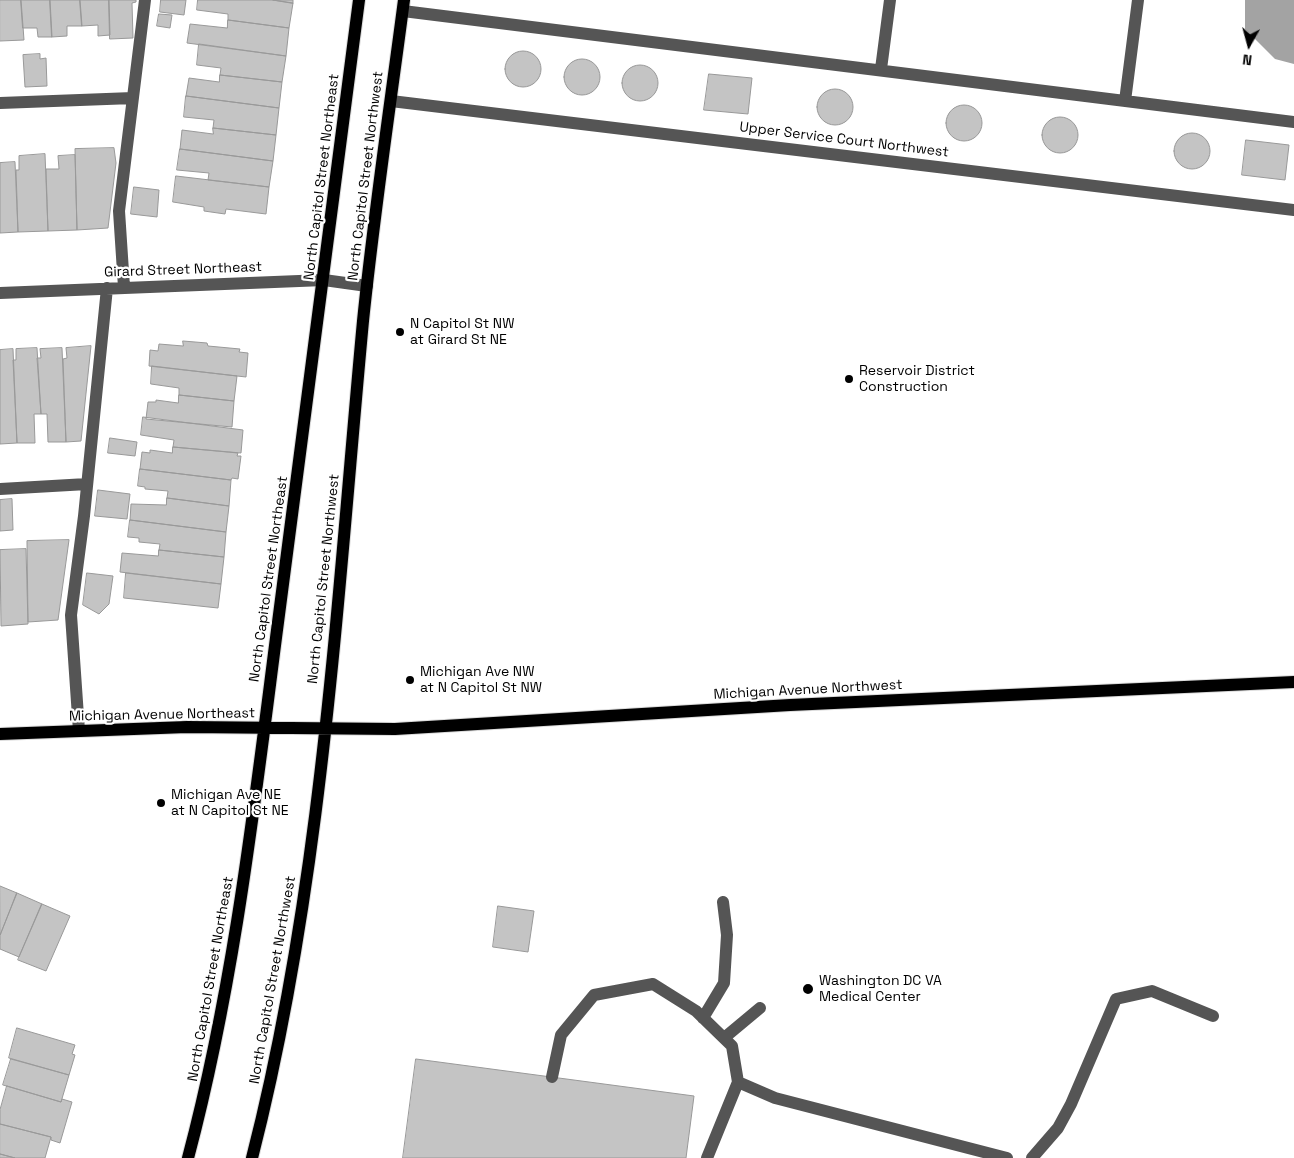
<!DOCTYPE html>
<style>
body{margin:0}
#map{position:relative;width:1294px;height:1158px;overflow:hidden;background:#fff;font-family:"Space Grotesk",sans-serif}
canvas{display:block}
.north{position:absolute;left:1224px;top:20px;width:50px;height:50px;-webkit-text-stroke:4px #fff;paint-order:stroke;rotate:187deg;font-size:14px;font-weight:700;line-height:20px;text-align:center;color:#000}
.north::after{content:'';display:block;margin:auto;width:18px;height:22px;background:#000;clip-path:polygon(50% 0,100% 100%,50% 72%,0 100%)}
</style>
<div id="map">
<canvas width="1294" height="1158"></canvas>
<div class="north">N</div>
</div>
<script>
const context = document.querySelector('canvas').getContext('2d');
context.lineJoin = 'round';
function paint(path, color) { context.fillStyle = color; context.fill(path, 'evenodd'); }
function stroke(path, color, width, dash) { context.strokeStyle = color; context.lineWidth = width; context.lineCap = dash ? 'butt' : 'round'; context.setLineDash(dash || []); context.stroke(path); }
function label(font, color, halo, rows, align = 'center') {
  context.font = font + ' "Space Grotesk",sans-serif'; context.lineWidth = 4.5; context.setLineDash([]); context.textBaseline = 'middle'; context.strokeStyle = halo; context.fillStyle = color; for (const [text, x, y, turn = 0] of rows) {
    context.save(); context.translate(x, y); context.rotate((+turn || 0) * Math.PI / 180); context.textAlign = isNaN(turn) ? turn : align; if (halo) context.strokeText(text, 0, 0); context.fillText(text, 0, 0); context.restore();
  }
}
const water = new Path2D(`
 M 1245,0 L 1294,0 L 1294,64 L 1275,59 L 1245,29 Z`);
const building = new Path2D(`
 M 0,0 L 21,0 L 24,40 L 0,41 Z
 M 21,0 L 50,0 L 52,37 L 38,37 L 37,28 L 23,28 Z
 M 50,0 L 80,0 L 82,26 L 67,26 L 67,36 L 52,37 Z
 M 80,0 L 109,0 L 110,35 L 98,36 L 98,25 L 82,26 Z
 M 109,0 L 136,0 L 136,2 L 132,3 L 133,38 L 110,39 Z
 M 161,0 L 186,0 L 184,15 L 160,12 Z
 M 198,0 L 273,0 L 293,3 L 289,28 L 228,20 L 228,14 L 197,10 Z
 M 273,0 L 293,0 L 293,3 Z
 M 159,14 L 172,15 L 170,28 L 157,26 Z
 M 228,20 L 289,28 L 286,56 L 187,43 L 190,24 L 227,28 Z
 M 199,44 L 286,56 L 282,82 L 220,75 L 221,68 L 197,65 Z
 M505 69a18 18 0 1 1 36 0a18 18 0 1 1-36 0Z
 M 40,54 L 40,59 L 46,58 L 47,86 L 25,87 L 23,55 Z
 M564 77a18 18 0 1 1 36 0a18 18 0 1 1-36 0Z
 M622 83a18 18 0 1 1 36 0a18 18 0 1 1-36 0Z
 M 709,74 L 752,78 L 748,114 L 704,110 Z
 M 220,75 L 282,82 L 279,108 L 186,96 L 189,78 L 219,82 Z
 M817 107a18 18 0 1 1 36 0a18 18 0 1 1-36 0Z
 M 186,96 L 279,108 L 276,135 L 213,128 L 214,120 L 184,117 Z
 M946 123a18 18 0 1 1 36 0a18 18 0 1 1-36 0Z
 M1042 135a18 18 0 1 1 36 0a18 18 0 1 1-36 0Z
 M 213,128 L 276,135 L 273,161 L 180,149 L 182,130 L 213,134 Z
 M1174 151a18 18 0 1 1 36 0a18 18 0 1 1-36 0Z
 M 1246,140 L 1289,145 L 1285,180 L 1242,175 Z
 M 114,148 L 116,163 L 108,228 L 77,230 L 75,149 Z
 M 180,149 L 273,161 L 269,187 L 208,180 L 209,173 L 177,170 Z
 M 45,154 L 48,231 L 18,232 L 16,170 L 19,170 L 19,156 Z
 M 75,155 L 77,230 L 48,231 L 46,169 L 59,169 L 58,156 Z
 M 15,162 L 18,232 L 0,233 L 0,163 Z
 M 176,176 L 269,187 L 266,214 L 226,209 L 225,214 L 204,211 L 204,207 L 173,202 Z
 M 134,187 L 159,190 L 157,217 L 131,214 Z
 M 183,341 L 207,343 L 208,346 L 240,349 L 239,352 L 248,353 L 246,377 L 149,366 L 150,350 L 158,351 L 159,344 L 183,346 Z
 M 91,346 L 81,441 L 66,442 L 63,359 L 67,358 L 66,348 Z
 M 37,348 L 41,414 L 34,414 L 35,443 L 17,443 L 13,360 L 16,360 L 16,349 Z
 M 62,348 L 66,442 L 48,442 L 47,414 L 41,414 L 37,358 L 41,358 L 40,349 Z
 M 13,349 L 17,443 L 0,444 L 0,350 Z
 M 152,366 L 237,376 L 234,401 L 179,395 L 179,388 L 151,384 Z
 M 179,395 L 234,401 L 232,427 L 146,419 L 148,402 L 156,402 L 156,400 L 178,403 Z
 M 143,417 L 243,430 L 241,453 L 173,447 L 174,440 L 141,435 Z
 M 110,438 L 137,442 L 135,456 L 108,453 Z
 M 173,447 L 238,453 L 237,456 L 241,456 L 238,479 L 232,478 L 231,480 L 140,469 L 142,452 L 150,453 L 150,450 L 172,453 Z
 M 140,469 L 231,480 L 229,506 L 167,498 L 168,491 L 145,489 L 145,487 L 138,486 Z
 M 98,490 L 130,494 L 127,519 L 95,516 Z
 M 167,498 L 229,506 L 226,532 L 130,520 L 131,504 L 166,505 Z
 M 12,499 L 13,530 L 0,531 L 0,500 Z
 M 130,520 L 226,532 L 224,557 L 159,550 L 160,544 L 139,542 L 139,538 L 128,537 Z
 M 69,540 L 58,620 L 28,622 L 27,541 Z
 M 26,549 L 28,624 L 1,626 L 0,550 Z
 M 159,550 L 224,557 L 221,584 L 120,572 L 122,553 L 158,556 Z
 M 87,573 L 113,576 L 109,604 L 99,614 L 83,605 Z
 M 126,573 L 221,584 L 218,608 L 124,598 Z
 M 0,886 L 17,893 L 0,935 Z
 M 17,893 L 42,904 L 19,957 L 0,949 L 0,936 Z
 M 42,904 L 70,916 L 46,971 L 18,960 Z
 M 498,906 L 534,911 L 528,952 L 493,947 Z
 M 17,1028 L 75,1045 L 72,1054 L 75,1055 L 69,1075 L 9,1058 Z
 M 11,1059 L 69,1075 L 61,1102 L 3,1085 Z
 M 416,1059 L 694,1096 L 686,1158 L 403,1158 Z
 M 7,1086 L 61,1102 L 62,1099 L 72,1102 L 60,1143 L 51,1140 L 51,1137 L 0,1124 L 0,1110 Z
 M 0,1124 L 51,1137 L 45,1158 L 15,1158 L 0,1154 Z
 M 0,1154 L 15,1158 L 0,1158 Z`);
const minor = new Path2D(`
 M 403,11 L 1294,122
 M 881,69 L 890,0
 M 391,101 L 1294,210
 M 1125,101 L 1138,0
 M 0,103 L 133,98
 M 124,287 L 119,211 L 145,0
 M 0,293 L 324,280 L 367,286
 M 0,489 L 87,484
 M 79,731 L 71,615 L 84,516 L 107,288
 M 703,1018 L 724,983 L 727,935 L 723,902
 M 724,1038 L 760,1008
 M 552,1077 L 561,1035 L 594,995 L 653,984 L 696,1011 L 732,1046 L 738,1082 L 775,1098 L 1007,1158
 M 707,1158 L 738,1082
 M 1032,1158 L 1058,1128 L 1071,1104 L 1116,999 L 1152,991 L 1213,1016`);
const major = new Path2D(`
 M 0,734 L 187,727 L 395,729 L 790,705 L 1294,682
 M 188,1158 C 234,985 254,808 277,630 C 305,420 333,210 359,0
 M 252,1158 C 322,885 337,600 363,321 C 374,213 390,107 404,0`);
const markers = [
 [400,332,5,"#000"],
 [849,379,5,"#000"],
 [410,680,5,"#000"],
 [161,803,5,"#000"],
 [808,989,6,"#000"]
];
const streetNames = [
 ["Upper Service Court Northwest",844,140,7],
 ["North Capitol Street Northwest",366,176,-83],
 ["North Capitol Street Northeast",322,177,-83],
 ["Girard Street Northeast",183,270,-2],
 ["North Capitol Street Northeast",269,579,-82],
 ["North Capitol Street Northwest",324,579,-84],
 ["Michigan Avenue Northwest",808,690,-3],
 ["Michigan Avenue Northeast",162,715,-1],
 ["North Capitol Street Northeast",211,979,-80],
 ["North Capitol Street Northwest",273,980,-80]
];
const poiNames = [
 ["N Capitol St NW",410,324],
 ["at Girard St NE",410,340],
 ["Reservoir District",859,371],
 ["Construction",859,387],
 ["Michigan Ave NW",420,672],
 ["at N Capitol St NW",420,688],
 ["Michigan Ave NE",171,795],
 ["at N Capitol St NE",171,811],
 ["Washington DC VA",819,981],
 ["Medical Center",819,997]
];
paint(water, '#a3a3a3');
paint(building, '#c4c4c4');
stroke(building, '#999', 1);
stroke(major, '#dbdbdb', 14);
stroke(minor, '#555', 12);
stroke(major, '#000', 12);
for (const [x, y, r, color] of markers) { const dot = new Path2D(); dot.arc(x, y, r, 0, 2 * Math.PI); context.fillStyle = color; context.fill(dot); stroke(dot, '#fff', 2); }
label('14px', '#000', '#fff', streetNames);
label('14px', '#000', '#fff', poiNames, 'left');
</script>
